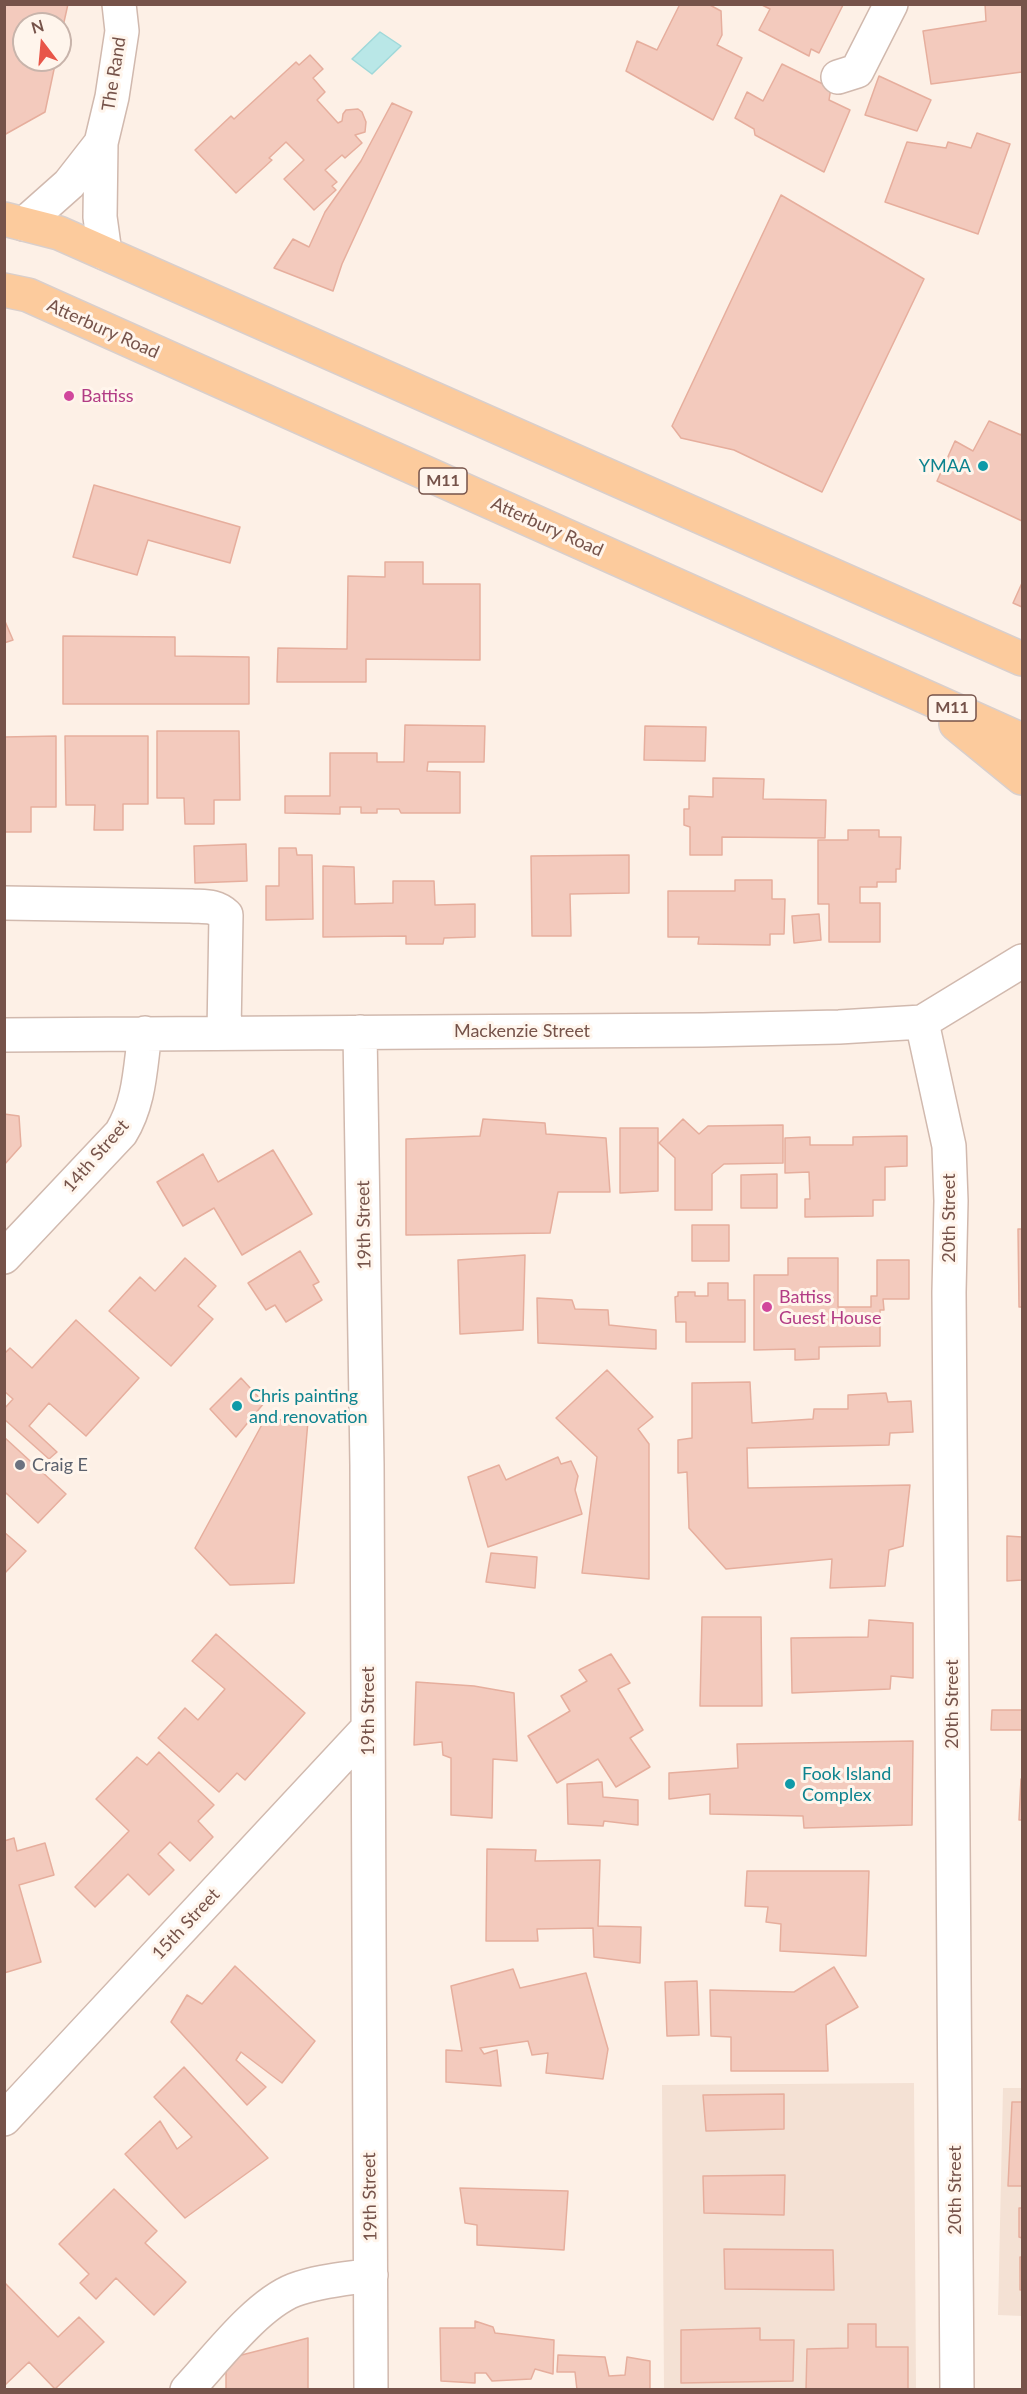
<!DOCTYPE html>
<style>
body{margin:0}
#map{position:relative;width:1027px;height:2394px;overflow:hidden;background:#fdf0e6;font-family:Lato,sans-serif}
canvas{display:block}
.frame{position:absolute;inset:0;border:6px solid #76534a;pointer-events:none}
.north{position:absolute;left:12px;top:12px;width:60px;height:60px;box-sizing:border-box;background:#fff5ec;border:2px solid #c8b4ab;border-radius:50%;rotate:344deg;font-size:16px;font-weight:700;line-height:24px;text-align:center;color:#76534a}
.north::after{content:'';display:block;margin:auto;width:21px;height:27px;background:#e85649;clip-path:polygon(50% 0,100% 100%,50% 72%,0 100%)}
</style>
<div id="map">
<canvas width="1027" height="2394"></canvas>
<div class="frame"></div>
<div class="north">N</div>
</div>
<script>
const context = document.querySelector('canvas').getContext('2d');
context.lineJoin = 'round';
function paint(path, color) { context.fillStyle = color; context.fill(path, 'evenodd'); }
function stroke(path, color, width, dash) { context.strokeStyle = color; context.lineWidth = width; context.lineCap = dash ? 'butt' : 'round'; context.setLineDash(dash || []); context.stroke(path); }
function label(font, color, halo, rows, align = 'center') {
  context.font = font + ' Lato,sans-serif'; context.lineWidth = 6; context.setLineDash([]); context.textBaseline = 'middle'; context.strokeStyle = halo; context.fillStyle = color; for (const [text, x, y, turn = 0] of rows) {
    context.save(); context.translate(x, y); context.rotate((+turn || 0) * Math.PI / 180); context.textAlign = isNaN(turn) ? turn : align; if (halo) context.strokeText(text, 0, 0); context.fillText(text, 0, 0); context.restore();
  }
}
const residential = new Path2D(`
 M 914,2083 L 916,2389 L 664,2389 L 662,2085 Z
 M 1003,2088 L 1022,2088 L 1022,2316 L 998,2315 Z`);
const water = new Path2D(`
 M 380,32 L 401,46 L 372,74 L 352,59 Z`);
const building = new Path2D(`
 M 4,4 L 68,4 L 60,40 L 60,24 L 24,24 L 24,60 L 56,60 L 45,112 L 4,135 Z
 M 680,4 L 708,4 L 721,11 L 722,35 L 717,45 L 742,58 L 713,120 L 626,71 L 637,41 L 657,50 Z
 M 760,4 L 840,4 L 843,5 L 819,53 L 811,49 L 809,56 L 759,30 L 770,9 Z
 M 985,4 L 1022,4 L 1022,72 L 931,84 L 923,31 L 986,21 Z
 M 310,55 L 323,69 L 313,78 L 325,92 L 317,100 L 338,123 L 342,121 L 343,114 L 346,110 L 358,109 L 362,112 L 366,122 L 365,132 L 355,135 L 362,143 L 345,158 L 342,155 L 325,170 L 337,182 L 332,186 L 336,190 L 314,210 L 284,179 L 304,160 L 286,142 L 269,158 L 272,160 L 236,193 L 195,150 L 231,116 L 234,119 L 296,62 L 299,65 Z
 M 782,64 L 831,88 L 829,100 L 850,110 L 824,172 L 755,135 L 754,129 L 735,118 L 747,92 L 763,101 Z
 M 879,76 L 931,100 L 917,131 L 865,115 Z
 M 392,103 L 412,112 L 342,264 L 333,291 L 274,268 L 293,239 L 309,247 L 325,212 L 361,161 Z
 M 977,133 L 1010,144 L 978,234 L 885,202 L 907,142 L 946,148 L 948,142 L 971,148 Z
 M 781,195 L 924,279 L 822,492 L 734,450 L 681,438 L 672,426 Z
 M 989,421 L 1021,435 L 1022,432 L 1022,521 L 937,481 L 955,441 L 973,451 Z
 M 94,485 L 240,527 L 230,563 L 148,540 L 137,575 L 73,557 Z
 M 385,562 L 423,562 L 423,584 L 480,584 L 480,660 L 366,659 L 366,682 L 277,682 L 278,648 L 347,649 L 348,576 L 385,577 Z
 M 1022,583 L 1022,607 L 1013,603 Z
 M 4,619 L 13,640 L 4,643 Z
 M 63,636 L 175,637 L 175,656 L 249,657 L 249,704 L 63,704 Z
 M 405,725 L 485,726 L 484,762 L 428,762 L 427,771 L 460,772 L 460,813 L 401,813 L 399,809 L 377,809 L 377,813 L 361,813 L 361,807 L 340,807 L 340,814 L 285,813 L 285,796 L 330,796 L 330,753 L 377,753 L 377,762 L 404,762 Z
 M 645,726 L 706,727 L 705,761 L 644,760 Z
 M 157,731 L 239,731 L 240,800 L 214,800 L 214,824 L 185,824 L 184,798 L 157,798 Z
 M 56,736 L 56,807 L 31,807 L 31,832 L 4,832 L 4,737 Z
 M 65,736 L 148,736 L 148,804 L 123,804 L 123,830 L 94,830 L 95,805 L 66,805 Z
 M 713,778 L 764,779 L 763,799 L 826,800 L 825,838 L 722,837 L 722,855 L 690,855 L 690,827 L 684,825 L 684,809 L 689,809 L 689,796 L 713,797 Z
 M 848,830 L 879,830 L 879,837 L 901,837 L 900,869 L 896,869 L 896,882 L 877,882 L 877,887 L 860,887 L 860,903 L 880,903 L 880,942 L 829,942 L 829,904 L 818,904 L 818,840 L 848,840 Z
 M 246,844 L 247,881 L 195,883 L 194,846 Z
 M 279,848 L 296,848 L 297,855 L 312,855 L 313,919 L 266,920 L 266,886 L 279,886 Z
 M 629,855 L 629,893 L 570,894 L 571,936 L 532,936 L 531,856 Z
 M 323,866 L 354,867 L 355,904 L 393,903 L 393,881 L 434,881 L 435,905 L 475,904 L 475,937 L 444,938 L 443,944 L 406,944 L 406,936 L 323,937 Z
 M 735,880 L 772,880 L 772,899 L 785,899 L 784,934 L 770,934 L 770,945 L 698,944 L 699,937 L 668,937 L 668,891 L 735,891 Z
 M 819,914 L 821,940 L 794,943 L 792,916 Z
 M 4,1114 L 19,1116 L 21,1146 L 4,1165 Z
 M 483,1119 L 545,1123 L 546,1134 L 606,1138 L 610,1192 L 558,1192 L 550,1233 L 406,1235 L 406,1139 L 480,1136 Z
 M 683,1119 L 699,1134 L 708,1126 L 783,1125 L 783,1163 L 724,1164 L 712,1174 L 712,1210 L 675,1210 L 675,1158 L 659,1143 Z
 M 620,1128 L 658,1128 L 658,1191 L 620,1193 Z
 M 907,1136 L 907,1166 L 885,1167 L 885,1200 L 873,1200 L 873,1216 L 805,1217 L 805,1199 L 810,1199 L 809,1172 L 785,1173 L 785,1138 L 810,1137 L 810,1145 L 853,1145 L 853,1137 Z
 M 273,1150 L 312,1214 L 242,1255 L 214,1208 L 183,1226 L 157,1182 L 203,1154 L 218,1182 Z
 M 777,1174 L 777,1208 L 741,1208 L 741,1175 Z
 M 692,1225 L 729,1225 L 729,1261 L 692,1261 Z
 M 1018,1229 L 1022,1229 L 1022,1307 L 1019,1307 Z
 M 300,1251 L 319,1282 L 313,1285 L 322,1300 L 286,1322 L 275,1305 L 266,1310 L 248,1283 Z
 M 525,1255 L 523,1330 L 460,1334 L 458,1260 Z
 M 185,1258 L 216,1286 L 198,1306 L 213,1319 L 171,1366 L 109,1311 L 140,1277 L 155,1291 Z
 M 788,1258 L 838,1258 L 838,1307 L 871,1307 L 871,1296 L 877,1296 L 877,1260 L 909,1260 L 909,1299 L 883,1299 L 884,1310 L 880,1310 L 880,1346 L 819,1347 L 819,1359 L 795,1360 L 795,1349 L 754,1350 L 754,1275 L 788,1275 Z
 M 708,1283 L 728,1283 L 728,1300 L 745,1300 L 745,1342 L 686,1342 L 686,1322 L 676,1322 L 675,1297 L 678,1296 L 678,1292 L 695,1292 L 695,1296 L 708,1296 Z
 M 537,1298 L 572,1300 L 575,1309 L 608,1310 L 609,1325 L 656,1330 L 656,1349 L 538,1343 Z
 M 76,1320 L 139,1378 L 86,1436 L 49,1403 L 29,1426 L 57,1452 L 49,1459 L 4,1419 L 4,1409 L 13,1399 L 4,1391 L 4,1354 L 10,1348 L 32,1368 Z
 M 607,1370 L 653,1417 L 638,1429 L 649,1444 L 649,1579 L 582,1573 L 597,1457 L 556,1418 Z
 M 241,1378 L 264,1403 L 236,1437 L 210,1409 Z
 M 750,1382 L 752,1423 L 813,1419 L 814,1409 L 848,1409 L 848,1395 L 886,1393 L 888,1402 L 911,1401 L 913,1432 L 890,1433 L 889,1445 L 747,1448 L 748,1488 L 910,1485 L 903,1546 L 889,1550 L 885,1586 L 830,1588 L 832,1559 L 726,1569 L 689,1528 L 687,1472 L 678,1473 L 678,1440 L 692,1438 L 692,1383 Z
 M 265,1419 L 308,1421 L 294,1583 L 230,1585 L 195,1548 Z
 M 4,1437 L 66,1494 L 38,1523 L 6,1493 L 4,1495 Z
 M 558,1457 L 561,1464 L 571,1461 L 578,1476 L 575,1490 L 582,1514 L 488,1547 L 468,1477 L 499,1465 L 506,1480 Z
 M 4,1532 L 26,1551 L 4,1574 Z
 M 1007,1536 L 1022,1537 L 1022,1580 L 1007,1581 Z
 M 491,1553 L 537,1557 L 535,1588 L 486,1582 Z
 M 702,1617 L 761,1617 L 762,1706 L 700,1706 Z
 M 869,1620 L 913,1623 L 913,1678 L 891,1676 L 890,1689 L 792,1693 L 791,1638 L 868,1637 Z
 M 216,1634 L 305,1713 L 245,1780 L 237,1773 L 219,1792 L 158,1738 L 185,1708 L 198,1720 L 225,1689 L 192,1661 Z
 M 611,1654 L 630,1683 L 618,1689 L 643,1730 L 630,1738 L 650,1767 L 616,1787 L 598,1759 L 557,1783 L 528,1736 L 570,1711 L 561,1696 L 587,1681 L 579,1670 Z
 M 416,1682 L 474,1686 L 514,1693 L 517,1761 L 493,1759 L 492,1818 L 451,1815 L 451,1758 L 443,1755 L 442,1742 L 414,1745 Z
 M 992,1710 L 1022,1710 L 1022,1730 L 991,1730 Z
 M 913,1741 L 912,1825 L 804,1828 L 803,1816 L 710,1814 L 710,1794 L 669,1799 L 669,1773 L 738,1768 L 737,1744 Z
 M 159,1752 L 214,1805 L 198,1821 L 213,1837 L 190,1861 L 170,1842 L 158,1854 L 174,1870 L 149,1895 L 128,1874 L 95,1907 L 75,1887 L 129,1831 L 96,1799 L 137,1757 L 147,1765 Z
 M 1021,1779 L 1022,1780 L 1022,1820 L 1019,1820 Z
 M 602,1782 L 603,1797 L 638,1800 L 638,1825 L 604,1821 L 603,1826 L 568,1824 L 567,1784 Z
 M 14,1838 L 17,1851 L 45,1843 L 54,1875 L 19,1885 L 41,1962 L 4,1973 L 4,1841 Z
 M 487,1849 L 536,1850 L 535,1861 L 600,1860 L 598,1926 L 641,1927 L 640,1963 L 594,1957 L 593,1928 L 537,1929 L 538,1941 L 486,1941 Z
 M 747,1871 L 869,1871 L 866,1956 L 780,1951 L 781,1924 L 766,1922 L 768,1907 L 745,1906 Z
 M 235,1966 L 315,2041 L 282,2083 L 241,2052 L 236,2060 L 266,2087 L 247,2105 L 171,2022 L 187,1995 L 202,2004 Z
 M 834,1967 L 858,2007 L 826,2025 L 828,2071 L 731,2071 L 731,2037 L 711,2036 L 710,1990 L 794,1992 Z
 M 513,1969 L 520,1988 L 586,1973 L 608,2049 L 603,2079 L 546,2073 L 548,2053 L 532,2055 L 528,2041 L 480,2048 L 484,2054 L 497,2050 L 501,2086 L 446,2082 L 446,2050 L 462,2051 L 451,1986 Z
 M 697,1981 L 699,2035 L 667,2036 L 665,1982 Z
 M 184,2067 L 268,2158 L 185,2218 L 125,2154 L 160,2121 L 177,2149 L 192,2137 L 154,2097 Z
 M 784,2094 L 784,2129 L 706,2131 L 703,2095 Z
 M 1012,2102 L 1022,2102 L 1022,2186 L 1008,2186 Z
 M 785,2175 L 784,2215 L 704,2213 L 703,2176 Z
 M 460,2188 L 568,2191 L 564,2250 L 477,2245 L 477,2225 L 465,2223 Z
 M 114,2189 L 157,2231 L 145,2243 L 186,2282 L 154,2315 L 116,2278 L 96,2299 L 80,2283 L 89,2274 L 59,2244 Z
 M 1019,2208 L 1022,2208 L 1022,2238 L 1019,2237 Z
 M 724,2249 L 833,2250 L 834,2290 L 725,2289 Z
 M 1020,2257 L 1022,2257 L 1022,2290 L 1020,2290 Z
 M 4,2282 L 58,2337 L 79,2317 L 104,2342 L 55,2389 L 29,2362 L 4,2386 Z
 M 475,2321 L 493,2327 L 495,2333 L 554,2340 L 553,2374 L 535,2369 L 531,2379 L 492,2381 L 486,2373 L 475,2373 L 475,2383 L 441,2381 L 440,2328 L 475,2328 Z
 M 848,2324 L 876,2324 L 876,2347 L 908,2347 L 908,2390 L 806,2390 L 807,2349 L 848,2348 Z
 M 760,2328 L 760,2340 L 794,2340 L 793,2381 L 681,2383 L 681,2330 Z
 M 308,2338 L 308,2390 L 226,2390 L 226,2359 Z
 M 558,2355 L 605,2357 L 609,2376 L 625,2375 L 627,2357 L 650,2361 L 650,2390 L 577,2390 L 575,2372 L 557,2372 Z`);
const minor = new Path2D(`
 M 838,77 L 857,71 L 891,4
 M 24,224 L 69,184 L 101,143
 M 105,253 L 100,217 L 101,143 L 112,97 L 122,31 L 119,4
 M 4,903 L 191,906 C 205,907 215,905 226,915 L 224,1033
 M 922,1022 L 949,1146 L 951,1201 L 949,1292 L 957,2390
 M 360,1032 L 367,1465 L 371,2390
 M 4,1035 L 703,1030 L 839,1027 L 922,1022 L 1022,961
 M 4,1257 L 121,1133 C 140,1102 140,1068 145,1033
 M 4,2119 L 368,1728
 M 187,2390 C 216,2359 256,2305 294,2290 C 318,2281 345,2279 371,2275`);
const major = new Path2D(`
 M 4,219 L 59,233 L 1022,659
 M 4,290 L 28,295 L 1022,740
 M 956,724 L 1022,778`);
const markers = [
 [69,396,6,"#d1479c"],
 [983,466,6,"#0f9aa8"],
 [767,1307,6,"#d1479c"],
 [237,1406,6,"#0f9aa8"],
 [20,1465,6,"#6b7280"],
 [790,1784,6,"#0f9aa8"]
];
const shields = [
 [443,481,48],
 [952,708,48]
];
const shieldNames = [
 ["M11",443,481],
 ["M11",952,708]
];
const streetNames = [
 ["The Rand",114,74,-81],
 ["Atterbury Road",103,329,24],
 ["Atterbury Road",547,527,24],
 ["Mackenzie Street",522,1031],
 ["14th Street",96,1156,-49],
 ["20th Street",949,1218,-90],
 ["19th Street",364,1225,-91],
 ["20th Street",952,1704,-90],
 ["19th Street",368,1711,-90],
 ["15th Street",186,1924,-47],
 ["20th Street",955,2190,-90],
 ["19th Street",370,2197,-91]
];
const hotelNames = [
 ["Battiss",81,396],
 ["Battiss",779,1297],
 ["Guest House",779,1318]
];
const cultureNames = [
 ["YMAA",971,466,"right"],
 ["Chris painting",249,1396],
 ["and renovation",249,1417],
 ["Fook Island",802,1774],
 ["Complex",802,1795]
];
const worshipNames = [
 ["Craig E",32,1465]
];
paint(residential, '#f4e1d4');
paint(water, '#b9e7e7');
stroke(water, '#9fd8d9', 1.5);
paint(building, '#f3cabd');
stroke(building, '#e6ae9d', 1.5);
stroke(minor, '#d1b9ae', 36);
stroke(major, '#d9cfcc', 36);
stroke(minor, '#fff', 33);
stroke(major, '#fccb9d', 33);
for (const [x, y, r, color] of markers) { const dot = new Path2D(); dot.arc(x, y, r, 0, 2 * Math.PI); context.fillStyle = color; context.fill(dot); stroke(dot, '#fff5ec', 2); }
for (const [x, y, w] of shields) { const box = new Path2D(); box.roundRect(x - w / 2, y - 13, w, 26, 4.5); context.fillStyle = '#fff5ec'; context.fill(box); stroke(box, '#76534a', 1.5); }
label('bold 16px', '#76534a', null, shieldNames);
label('18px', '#76534a', '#fff5ec', streetNames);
label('18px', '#b23c85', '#fff5ec', hotelNames, 'left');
label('18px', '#0d838f', '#fff5ec', cultureNames, 'left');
label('18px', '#5b616d', '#fff5ec', worshipNames, 'left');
</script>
